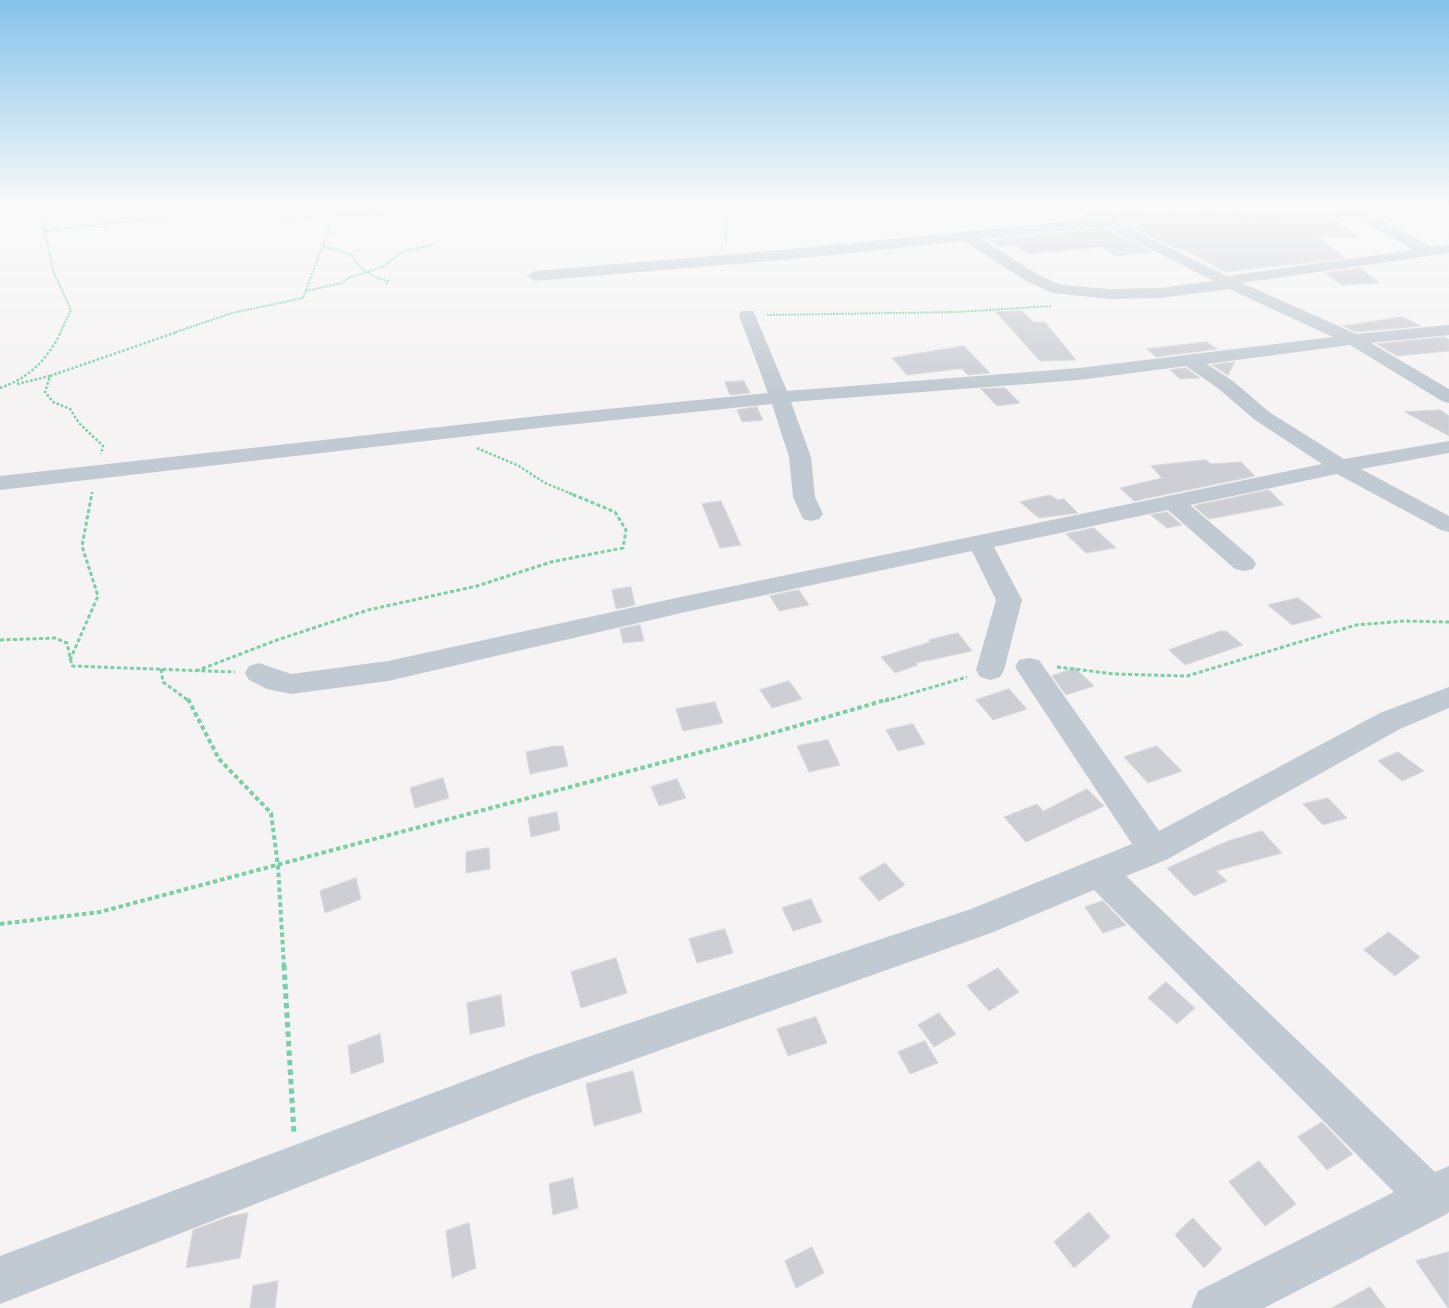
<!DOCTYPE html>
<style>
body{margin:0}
canvas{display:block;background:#f5f3f3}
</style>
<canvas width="1449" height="1308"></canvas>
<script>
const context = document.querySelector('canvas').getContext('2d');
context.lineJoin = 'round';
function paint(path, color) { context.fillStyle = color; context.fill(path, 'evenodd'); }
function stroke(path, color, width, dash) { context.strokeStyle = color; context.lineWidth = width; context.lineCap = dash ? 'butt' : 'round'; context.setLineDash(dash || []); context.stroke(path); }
const building = new Path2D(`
 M 1117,220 L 1333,220 L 1359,237 L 1319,238 L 1346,258 L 1225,272 L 1183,249 L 1177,249 Z
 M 1104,228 L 1152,252 L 1115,256 L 1102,247 L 1027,254 L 1016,245 L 1000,247 L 989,240 Z
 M 1360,268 L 1380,283 L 1342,285 L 1325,273 Z
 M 1022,311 L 1033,322 L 1045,322 L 1076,360 L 1040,361 L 996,312 Z
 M 1402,317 L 1421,326 L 1356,332 L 1343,326 Z
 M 1445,337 L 1449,340 L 1449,351 L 1397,356 L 1377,344 Z
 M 1207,342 L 1217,349 L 1156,357 L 1147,349 Z
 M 964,346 L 990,373 L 968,375 L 962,369 L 957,369 L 907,375 L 892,358 Z
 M 1235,362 L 1228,375 L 1212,365 Z
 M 1186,368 L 1200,378 L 1180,379 L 1170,370 Z
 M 744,381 L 750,393 L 730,395 L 725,382 Z
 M 1005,388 L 1020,403 L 997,406 L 981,389 Z
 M 757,407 L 763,420 L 742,422 L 737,410 Z
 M 1440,410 L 1449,416 L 1449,436 L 1405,412 Z
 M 1206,460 L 1211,464 L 1241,462 L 1255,476 L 1134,501 L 1120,488 L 1162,478 L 1151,466 Z
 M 1269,490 L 1284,505 L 1209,519 L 1194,506 Z
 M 1050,495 L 1058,500 L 1064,499 L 1078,513 L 1039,518 L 1020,502 Z
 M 721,501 L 741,545 L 720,548 L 702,504 Z
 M 1167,512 L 1182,525 L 1167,528 L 1151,515 Z
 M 1094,528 L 1116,548 L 1086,553 L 1066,534 Z
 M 631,587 L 635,605 L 616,609 L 612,590 Z
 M 799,590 L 809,605 L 779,611 L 770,596 Z
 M 1298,598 L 1305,603 L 1322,617 L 1292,625 L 1268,605 Z
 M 640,625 L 644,641 L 623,643 L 620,629 Z
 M 1221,631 L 1226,631 L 1243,645 L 1185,665 L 1169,650 Z
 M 958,633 L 972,651 L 916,663 L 918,665 L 895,673 L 881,657 L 930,642 L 929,640 Z
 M 1075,668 L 1094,686 L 1066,695 L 1052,676 Z
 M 789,681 L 802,699 L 772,708 L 760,690 Z
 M 1009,689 L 1027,709 L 993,720 L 976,700 Z
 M 715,702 L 723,723 L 683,731 L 676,709 Z
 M 913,724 L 925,744 L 898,751 L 886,730 Z
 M 828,740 L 840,765 L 809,772 L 797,746 Z
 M 555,746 L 563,746 L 568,766 L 530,774 L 526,752 Z
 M 1157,746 L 1182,771 L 1148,783 L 1124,757 Z
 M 1398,752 L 1424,771 L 1402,781 L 1378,761 Z
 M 443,778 L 449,798 L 415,808 L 410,788 Z
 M 677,779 L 686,798 L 659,806 L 651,787 Z
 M 1087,789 L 1104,806 L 1026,842 L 1004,817 L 1037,804 L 1043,811 Z
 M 1328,798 L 1347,818 L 1323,825 L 1303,804 Z
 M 557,812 L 560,830 L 531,837 L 528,818 Z
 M 1262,831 L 1282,853 L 1216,871 L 1227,881 L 1194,896 L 1167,868 L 1228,841 Z
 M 489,848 L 490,869 L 466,873 L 466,852 Z
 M 885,863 L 905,885 L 879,901 L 859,878 Z
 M 356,878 L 361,899 L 325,913 L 320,891 Z
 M 811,899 L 822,922 L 793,931 L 782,908 Z
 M 1103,901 L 1126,925 L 1103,933 L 1085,907 Z
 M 725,929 L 733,953 L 697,963 L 689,939 Z
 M 1389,932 L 1420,957 L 1395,976 L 1364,950 Z
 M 616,958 L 627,993 L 581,1008 L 571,972 Z
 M 998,968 L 1019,992 L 989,1011 L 967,986 Z
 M 1166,982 L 1195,1008 L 1177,1024 L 1148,998 Z
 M 501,995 L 505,1026 L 470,1034 L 467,1003 Z
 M 939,1013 L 956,1034 L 934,1047 L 918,1025 Z
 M 816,1017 L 827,1043 L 788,1056 L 777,1029 Z
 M 380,1034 L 384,1062 L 351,1074 L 348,1046 Z
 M 925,1041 L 938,1063 L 910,1074 L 898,1052 Z
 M 633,1071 L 642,1112 L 594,1126 L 586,1084 Z
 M 1322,1122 L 1353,1154 L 1327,1170 L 1298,1137 Z
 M 1259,1161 L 1296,1204 L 1265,1226 L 1229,1182 Z
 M 573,1178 L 578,1208 L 553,1215 L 549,1184 Z
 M 1089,1212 L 1110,1237 L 1074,1268 L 1054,1242 Z
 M 248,1213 L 240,1258 L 186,1268 L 193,1230 L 228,1217 Z
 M 1193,1218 L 1222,1249 L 1204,1268 L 1175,1235 Z
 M 469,1223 L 476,1268 L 452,1278 L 446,1231 Z
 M 812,1247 L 824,1273 L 796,1288 L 785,1261 Z
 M 1449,1252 L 1449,1308 L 1448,1308 L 1416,1261 Z
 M 278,1281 L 275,1308 L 250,1308 L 253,1286 Z
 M 1370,1287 L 1386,1308 L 1332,1308 Z`);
const pathFar4 = new Path2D(`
 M 39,208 L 54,273 L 71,310 L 60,333
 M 262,208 L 263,211 L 283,219 L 318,217
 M 725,208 L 726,244
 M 218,210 L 233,208
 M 43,231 L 128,221 L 167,219
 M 323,246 L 352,255 C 358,269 374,278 388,281 L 386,286
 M 306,291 L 342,283 L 348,278 L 382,267 L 404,251 L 433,245
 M 767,315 L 957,312 L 1051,306
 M 173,333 L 232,313 L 303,298 L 330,226`);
const pathFar3 = new Path2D(`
 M 50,376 L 177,332
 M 17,384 L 50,376 L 45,392 L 53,402 L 70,409 L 79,423 L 103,446 L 101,454
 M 0,388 C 29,378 47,360 61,332
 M 477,448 L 519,466 L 545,483 L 572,494
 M 92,494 L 92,492`);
const pathFar2 = new Path2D(`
 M 0,640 L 55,638 L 67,643 L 72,666 L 235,672
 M 70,660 L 98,596 L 82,546 L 92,493
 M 1057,667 L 1115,674 L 1187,676 L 1356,625 L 1404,621 L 1449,622
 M 161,669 L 163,682 L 189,701
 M 196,671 L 277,640 L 368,610 L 477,586 L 551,562 L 623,548 L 626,530 L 615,512 L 569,493
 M 885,701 L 967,677`);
const pathFar1 = new Path2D(`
 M 188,699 L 219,759 L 271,813 L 278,866 L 284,967
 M 0,924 L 100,912 L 769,734 L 889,699`);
const path = new Path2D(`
 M 284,965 L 294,1134`);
const minor = new Path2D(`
 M 354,208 L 448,208 L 441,212 L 335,217 L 328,213 L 335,209 Z
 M 1370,208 L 1367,212 L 1431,247 L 1449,245 L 1449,253 L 1242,283 L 1356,334 L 1449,325 L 1449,335 L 1371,343 L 1449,389 L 1449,403 L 1442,401 L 1350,345 L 1207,364 L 1233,381 L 1269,412 L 1344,459 L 1449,441 L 1449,453 L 1361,469 L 1449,516 L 1449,532 L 1441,530 L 1337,474 L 1190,505 L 1253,559 L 1256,564 L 1253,569 L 1244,571 L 1235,569 L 1168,510 L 994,547 L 1022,600 L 1004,670 L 1000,677 L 990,680 L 980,677 L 976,670 L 996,600 L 972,551 L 690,611 L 388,681 L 291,694 L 267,689 L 249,680 L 245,673 L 249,666 L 259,663 L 291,674 L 388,661 L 690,595 L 1322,464 L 1255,420 L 1219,389 L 1186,366 L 1079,380 L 791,402 L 811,457 L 815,497 L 823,514 L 819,519 L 811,521 L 803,519 L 793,497 L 789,457 L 772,404 L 547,427 L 0,490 L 0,476 L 547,415 L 768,393 L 739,315 L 741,311 L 753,311 L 755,315 L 787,391 L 1079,368 L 1333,337 L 1229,289 L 1160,298 L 1109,299 L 1052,293 L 1026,281 L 964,241 L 793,259 L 535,281 L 527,276 L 535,271 L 793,249 L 1090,219 L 1081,213 L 1088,209 L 1314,211 ZM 1355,216 L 1413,250 L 1227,276 L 1109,218 L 1314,219 ZM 1104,226 L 1214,281 L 1160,288 L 1109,289 L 1061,285 L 1038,275 L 982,239 Z
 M 1029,658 L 1039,660 L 1159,831 L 1380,713 L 1449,687 L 1449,708 L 1400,729 L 1166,860 L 1126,876 L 1435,1172 L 1449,1166 L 1449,1212 L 1447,1214 L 1264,1308 L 1191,1308 L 1198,1291 L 1394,1192 L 1094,890 L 991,933 L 531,1096 L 0,1304 L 0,1256 L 531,1056 L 971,909 L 1132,844 L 1015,667 L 1019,660 Z`);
paint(building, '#cdcfd5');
stroke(building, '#d7d9de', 1);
stroke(pathFar4, '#7ad0a6', 2, [2, 1]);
stroke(pathFar3, '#7ad0a6', 2.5, [2.5, 2]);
stroke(pathFar2, '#7ad0a6', 3, [4, 2.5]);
stroke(pathFar1, '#7ad0a6', 4, [4.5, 3]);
stroke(path, '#7ad0a6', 5, [5.5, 4]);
paint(minor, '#c1cad2');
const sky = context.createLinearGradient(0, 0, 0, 391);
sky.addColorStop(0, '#85c3ea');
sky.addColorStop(0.53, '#fafafa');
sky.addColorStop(1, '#fafafa00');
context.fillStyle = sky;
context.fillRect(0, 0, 1449, 391);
</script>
